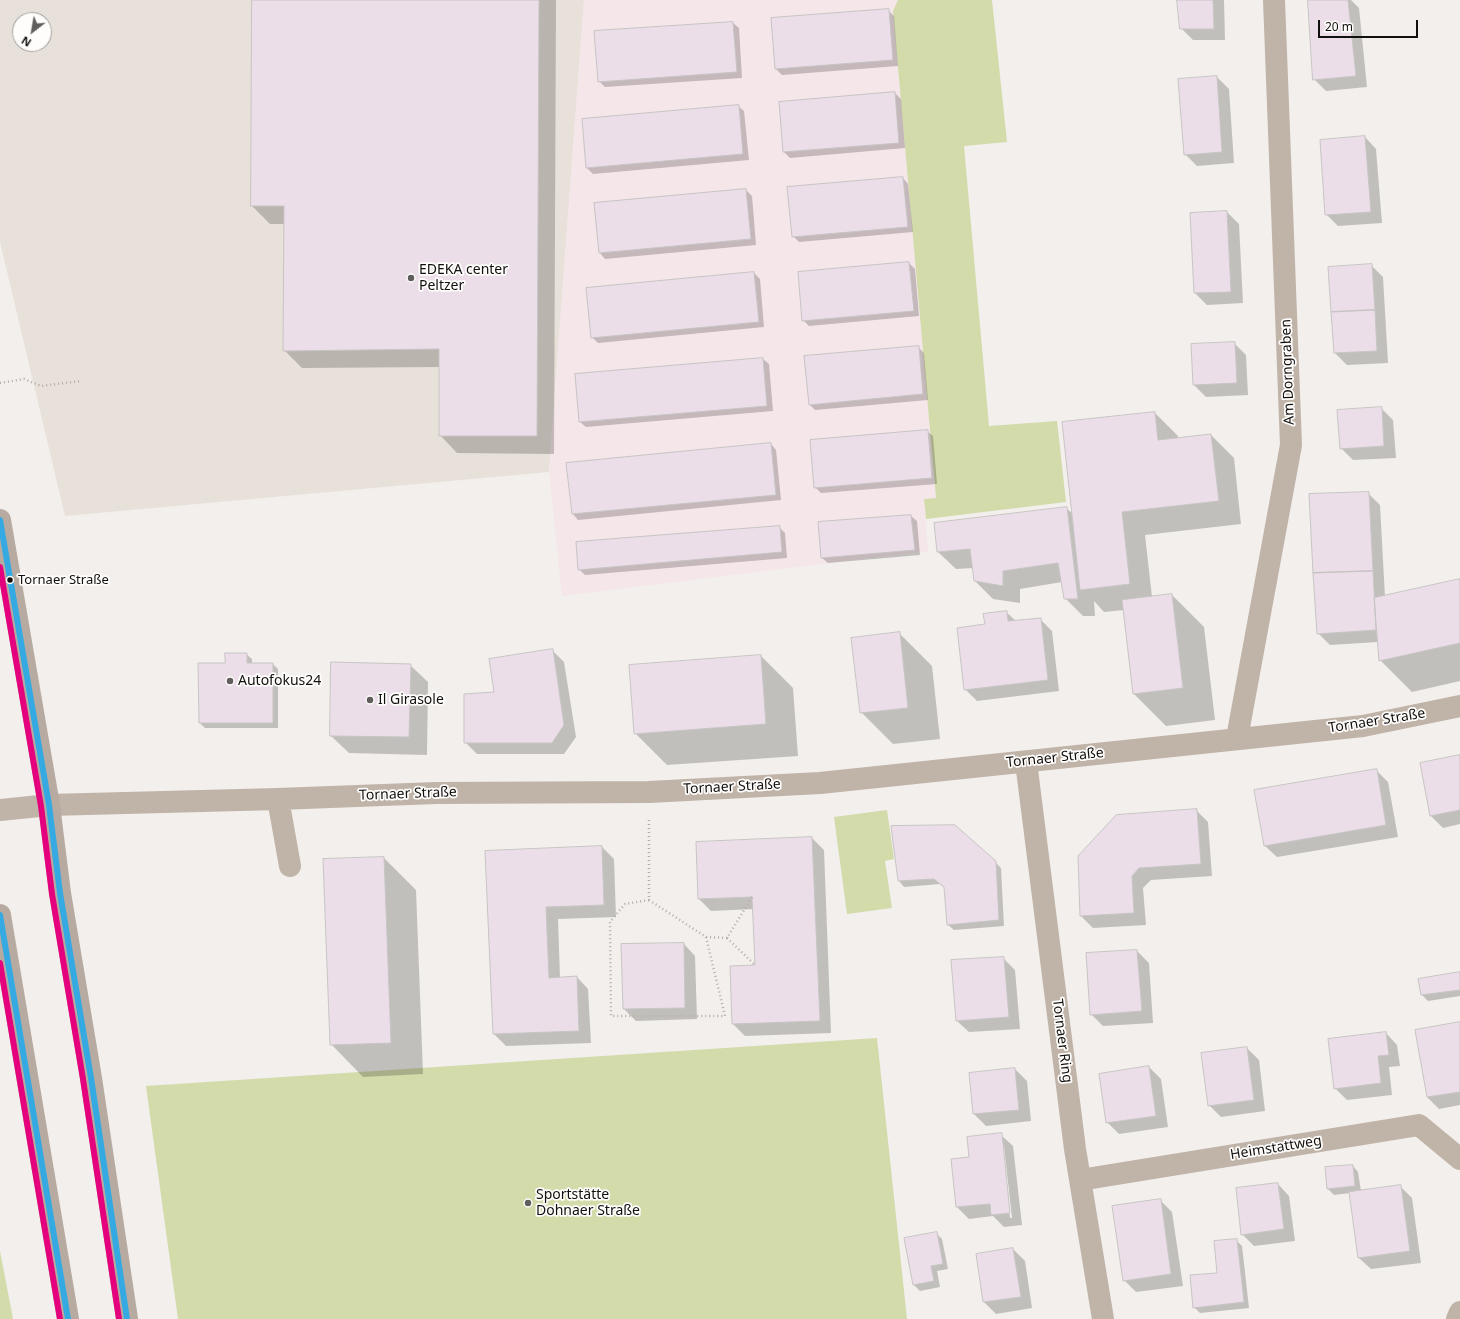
<!DOCTYPE html>
<meta charset="utf-8">
<style>
body{margin:0}
#map{position:relative;width:1460px;height:1319px;overflow:hidden;background:#f2efec;font-family:"Noto Sans",sans-serif}
canvas{display:block}
.north{position:absolute;left:12px;top:12px;width:40px;height:40px;box-sizing:border-box;background:#fffdfb;border:1px solid #a09e9d;border-radius:50%;rotate:211deg;font-size:11px;font-weight:700;line-height:16px;text-align:center;color:#12100f}
.north::after{content:'';display:block;margin:auto;width:14px;height:18px;background:#605e5c;clip-path:polygon(50% 0,100% 100%,50% 72%,0 100%)}
.scale{position:absolute;left:1318px;top:20px;width:100px;height:18px;box-sizing:border-box;border:2px solid #12100f;border-top:0;padding-left:5px;font-size:12px;line-height:14px;white-space:nowrap;color:#12100f;-webkit-text-stroke:3px #fffdfb;paint-order:stroke}
</style>
<div id="map">
<canvas width="1460" height="1319"></canvas>
<div class="north">N</div>
<div class="scale">20 m</div>
</div>
<script>
const context = document.querySelector('canvas').getContext('2d');
context.lineJoin = 'round';
function paint(path, color) { context.fillStyle = color; context.fill(path, 'evenodd'); }
function stroke(path, color, width, dash) { context.strokeStyle = color; context.lineWidth = width; context.lineCap = dash ? 'butt' : 'round'; context.setLineDash(dash || []); context.stroke(path); }
function label(font, color, halo, rows, align = 'center') {
  context.font = font + ' "Noto Sans",sans-serif'; context.lineWidth = 3.5; context.setLineDash([]); context.textBaseline = 'middle'; context.strokeStyle = halo; context.fillStyle = color; for (const [text, x, y, turn = 0] of rows) {
    context.save(); context.translate(x, y); context.rotate((+turn || 0) * Math.PI / 180); context.textAlign = isNaN(turn) ? turn : align; if (halo) context.strokeText(text, 0, 0); context.fillText(text, 0, 0); context.restore();
  }
}
const built = new Path2D(`
 M 0,0 L 584,0 L 549,472 L 65,516 L 0,242 ZM 20,20 L 44,20 L 44,44 L 20,44 Z`);
const industrial = new Path2D(`
 M 584,0 L 898,0 L 893,11 L 936,498 L 924,499 L 928,551 L 562,596 L 549,472 Z`);
const green = new Path2D(`
 M 898,0 L 992,0 L 1007,142 L 964,146 L 989,426 L 1057,421 L 1066,502 L 926,519 L 924,499 L 936,498 L 893,11 Z
 M 887,810 L 894,859 L 885,861 L 892,908 L 847,914 L 834,817 Z
 M 877,1038 L 907,1319 L 178,1319 L 146,1086 Z
 M 0,1251 L 13,1319 L 0,1319 Z`);
const shadow = new Path2D(`
 M 253,0 L 556,0 L 554,454 L 457,453 L 440,435 L 440,367 L 302,368 L 284,350 L 285,224 L 270,224 L 252,206 Z
 M 1178,0 L 1224,0 L 1225,40 L 1193,40 L 1181,28 Z
 M 1309,0 L 1351,0 L 1359,8 L 1367,87 L 1326,91 L 1314,79 Z
 M 888,10 L 894,16 L 898,66 L 782,75 L 776,69 L 772,19 Z
 M 733,23 L 739,28 L 742,78 L 605,87 L 599,81 Z
 M 1217,77 L 1229,89 L 1234,163 L 1197,166 L 1185,154 Z
 M 895,93 L 901,99 L 905,148 L 790,158 L 784,152 Z
 M 738,106 L 744,111 L 749,160 L 593,174 L 587,168 Z
 M 1365,137 L 1376,149 L 1382,223 L 1338,226 L 1326,214 Z
 M 903,178 L 908,184 L 913,232 L 799,242 L 793,236 Z
 M 746,190 L 752,196 L 756,245 L 605,259 L 600,253 L 595,204 Z
 M 1227,212 L 1239,224 L 1243,303 L 1207,305 L 1195,293 L 1191,214 Z
 M 909,263 L 915,269 L 919,316 L 809,326 L 803,320 Z
 M 1371,265 L 1383,277 L 1388,363 L 1347,365 L 1335,353 Z
 M 754,273 L 760,279 L 764,327 L 598,343 L 592,337 Z
 M 1234,343 L 1246,355 L 1248,395 L 1206,397 L 1194,385 L 1192,345 Z
 M 918,347 L 924,353 L 928,400 L 815,410 L 809,404 Z
 M 763,359 L 769,364 L 773,411 L 586,427 L 580,422 Z
 M 1381,408 L 1393,420 L 1396,458 L 1353,460 L 1341,448 Z
 M 1155,413 L 1178,436 L 1178,439 L 1211,435 L 1234,458 L 1241,524 L 1145,535 L 1152,597 L 1172,595 L 1204,627 L 1215,720 L 1166,726 L 1134,694 L 1124,610 L 1104,612 L 1094,601 L 1095,616 L 1083,616 L 1065,598 L 1062,582 L 1020,589 L 1020,603 L 993,599 L 975,581 L 973,568 L 956,569 L 938,552 L 1066,508 L 1073,514 Z
 M 927,431 L 933,436 L 937,484 L 821,493 L 815,487 Z
 M 771,444 L 776,450 L 781,500 L 578,520 L 573,514 Z
 M 1368,493 L 1380,505 L 1385,597 L 1460,580 L 1460,681 L 1412,692 L 1380,660 L 1378,642 L 1330,645 L 1318,633 Z
 M 911,516 L 917,521 L 920,555 L 828,563 L 822,558 Z
 M 779,527 L 785,533 L 787,558 L 585,575 L 579,569 Z
 M 1006,612 L 1016,621 L 1040,619 L 1052,631 L 1059,691 L 977,701 L 965,689 L 986,625 Z
 M 899,633 L 932,666 L 940,739 L 893,744 L 861,712 Z
 M 552,650 L 564,662 L 576,737 L 564,754 L 477,754 L 465,742 L 495,693 Z
 M 246,654 L 252,659 L 252,664 L 273,664 L 278,669 L 278,728 L 205,728 L 200,723 L 226,664 Z
 M 761,656 L 793,688 L 798,756 L 667,765 L 635,733 Z
 M 410,665 L 428,682 L 427,755 L 349,753 L 331,736 Z
 M 1460,756 L 1460,824 L 1443,828 L 1431,816 L 1421,764 Z
 M 1376,770 L 1388,782 L 1398,837 L 1277,857 L 1265,846 Z
 M 1196,810 L 1208,822 L 1212,876 L 1151,880 L 1143,888 L 1146,925 L 1093,928 L 1081,916 Z
 M 892,827 L 995,862 L 1001,868 L 1004,926 L 954,930 L 948,925 L 945,888 L 940,884 L 904,887 L 899,881 Z
 M 812,838 L 824,850 L 831,1033 L 745,1036 L 733,1024 L 756,966 L 754,909 L 711,911 L 699,899 L 697,843 Z
 M 602,847 L 614,859 L 616,917 L 558,919 L 560,978 L 577,977 L 588,989 L 591,1043 L 506,1046 L 494,1034 L 486,852 Z
 M 384,858 L 416,890 L 423,1074 L 363,1077 L 331,1044 Z
 M 684,944 L 695,956 L 697,1019 L 636,1021 L 624,1009 Z
 M 1137,951 L 1149,963 L 1153,1023 L 1103,1026 L 1091,1014 Z
 M 1003,958 L 1015,970 L 1020,1029 L 969,1032 L 957,1021 Z
 M 1460,973 L 1460,996 L 1428,1001 L 1422,995 L 1419,980 Z
 M 1460,1023 L 1460,1105 L 1439,1109 L 1427,1097 L 1416,1031 Z
 M 1386,1033 L 1397,1045 L 1400,1066 L 1389,1067 L 1392,1095 L 1347,1100 L 1335,1088 Z
 M 1247,1048 L 1259,1060 L 1265,1111 L 1221,1117 L 1209,1105 Z
 M 1149,1067 L 1161,1079 L 1168,1127 L 1119,1134 L 1107,1122 Z
 M 1015,1069 L 1027,1081 L 1031,1121 L 986,1126 L 974,1114 Z
 M 1001,1135 L 1013,1146 L 1022,1225 L 1004,1227 L 993,1216 L 969,1219 L 957,1207 L 970,1158 ZM 1002,1146 L 1004,1146 L 1012,1218 L 1010,1218 Z
 M 1353,1166 L 1358,1172 L 1361,1191 L 1400,1186 L 1412,1198 L 1421,1263 L 1371,1269 L 1359,1258 L 1350,1193 L 1334,1195 L 1328,1189 L 1326,1168 Z
 M 1278,1184 L 1289,1196 L 1295,1241 L 1254,1246 L 1242,1234 Z
 M 1160,1200 L 1172,1212 L 1183,1286 L 1136,1292 L 1124,1280 Z
 M 936,1233 L 942,1239 L 948,1269 L 937,1271 L 940,1287 L 920,1291 L 914,1285 Z
 M 1236,1240 L 1242,1246 L 1249,1308 L 1200,1313 L 1194,1307 L 1218,1273 Z
 M 1013,1249 L 1025,1261 L 1032,1308 L 996,1314 L 984,1302 Z`);
const building = new Path2D(`
 M 252,0 L 539,0 L 537,436 L 439,436 L 439,349 L 283,351 L 284,206 L 251,206 Z
 M 1177,0 L 1213,0 L 1214,29 L 1180,29 Z
 M 1308,0 L 1348,0 L 1356,76 L 1313,80 Z
 M 889,9 L 893,60 L 775,69 L 771,18 Z
 M 733,22 L 737,72 L 598,82 L 594,31 Z
 M 1217,76 L 1222,152 L 1184,155 L 1178,79 Z
 M 895,92 L 899,143 L 783,152 L 779,102 Z
 M 739,105 L 743,154 L 586,168 L 582,119 Z
 M 1365,136 L 1371,212 L 1325,215 L 1320,140 Z
 M 903,177 L 908,227 L 792,237 L 787,187 Z
 M 746,189 L 751,239 L 599,253 L 594,203 Z
 M 1227,211 L 1231,292 L 1194,293 L 1190,213 Z
 M 909,262 L 914,311 L 802,321 L 798,272 Z
 M 1372,264 L 1375,310 L 1331,312 L 1328,267 Z
 M 754,272 L 759,322 L 591,338 L 586,288 Z
 M 1375,310 L 1377,351 L 1334,353 L 1331,312 Z
 M 1235,342 L 1237,383 L 1193,385 L 1191,344 Z
 M 919,346 L 923,394 L 809,405 L 804,356 Z
 M 763,358 L 767,406 L 579,422 L 575,374 Z
 M 1382,407 L 1384,446 L 1340,449 L 1337,410 Z
 M 1155,412 L 1158,440 L 1211,434 L 1219,501 L 1122,512 L 1130,584 L 1080,590 L 1062,422 Z
 M 928,430 L 932,478 L 814,488 L 810,440 Z
 M 771,443 L 776,495 L 572,514 L 566,463 Z
 M 1369,492 L 1373,571 L 1313,573 L 1309,494 Z
 M 1067,507 L 1078,599 L 1064,599 L 1058,563 L 1003,571 L 1003,586 L 974,581 L 970,549 L 937,552 L 934,523 Z
 M 911,515 L 915,550 L 821,558 L 818,522 Z
 M 780,526 L 782,552 L 578,570 L 576,542 Z
 M 1373,571 L 1376,630 L 1317,634 L 1313,573 Z
 M 1460,579 L 1460,643 L 1379,661 L 1374,598 Z
 M 1172,594 L 1183,688 L 1133,694 L 1122,600 Z
 M 1007,611 L 1008,621 L 1041,618 L 1048,680 L 964,690 L 957,628 L 985,624 L 983,614 Z
 M 900,632 L 908,708 L 860,713 L 851,638 Z
 M 553,649 L 564,725 L 552,743 L 464,743 L 464,694 L 494,692 L 489,659 Z
 M 225,653 L 247,653 L 247,663 L 273,663 L 273,723 L 199,723 L 198,663 L 225,663 Z
 M 761,655 L 766,724 L 634,734 L 629,665 Z
 M 331,662 L 411,664 L 409,737 L 330,736 Z
 M 1460,755 L 1460,810 L 1430,816 L 1420,763 Z
 M 1377,769 L 1386,825 L 1264,846 L 1254,790 Z
 M 1197,809 L 1201,864 L 1139,868 L 1132,876 L 1134,913 L 1080,916 L 1078,856 L 1116,815 Z
 M 955,825 L 996,861 L 999,920 L 947,925 L 944,887 L 934,879 L 898,881 L 891,826 Z
 M 812,837 L 820,1021 L 732,1024 L 730,966 L 755,965 L 752,897 L 698,899 L 696,842 Z
 M 602,846 L 604,905 L 546,907 L 549,978 L 577,976 L 579,1031 L 493,1034 L 485,851 Z
 M 384,857 L 391,1043 L 330,1045 L 323,859 Z
 M 684,943 L 685,1008 L 623,1009 L 621,944 Z
 M 1137,950 L 1142,1011 L 1090,1015 L 1086,953 Z
 M 1004,957 L 1009,1017 L 956,1021 L 951,960 Z
 M 1460,972 L 1460,990 L 1421,995 L 1418,979 Z
 M 1460,1022 L 1460,1092 L 1427,1097 L 1415,1030 Z
 M 1386,1032 L 1389,1055 L 1378,1056 L 1381,1083 L 1334,1089 L 1328,1039 Z
 M 1247,1047 L 1254,1100 L 1208,1106 L 1201,1053 Z
 M 1149,1066 L 1156,1116 L 1106,1123 L 1099,1074 Z
 M 1015,1068 L 1019,1110 L 973,1114 L 969,1073 Z
 M 1002,1133 L 1010,1213 L 991,1215 L 990,1204 L 956,1207 L 951,1159 L 969,1157 L 967,1137 Z
 M 1353,1165 L 1355,1186 L 1327,1189 L 1325,1167 Z
 M 1278,1183 L 1284,1229 L 1241,1235 L 1236,1188 Z
 M 1401,1185 L 1410,1251 L 1358,1258 L 1349,1192 Z
 M 1161,1199 L 1171,1274 L 1123,1281 L 1112,1206 Z
 M 937,1232 L 943,1264 L 931,1266 L 934,1281 L 913,1285 L 904,1238 Z
 M 1237,1239 L 1244,1302 L 1193,1308 L 1190,1275 L 1217,1273 L 1214,1241 Z
 M 1013,1248 L 1021,1297 L 983,1302 L 976,1254 Z`);
const path = new Path2D(`
 M 0,383 L 24,379 L 41,386 L 81,381
 M 649,820 L 649,900 L 706,937 L 727,938 L 752,897
 M 649,900 L 625,904 L 610,922 L 611,1016 L 725,1016 L 706,937
 M 727,938 L 755,965`);
const minor = new Path2D(`
 M 1237,738 L 1291,445 L 1274,0
 M 1026,762 L 1075,1149 L 1103,1319
 M 278,799 L 290,866
 M 0,810 L 49,805 L 278,799 L 436,793 L 649,792 L 820,783 L 1363,726 L 1460,706
 M 1080,1180 L 1419,1125 L 1460,1159
 M 1457,1319 L 1460,1312`);
const major = new Path2D(`
 M 0,520 L 49,805 L 60,893 L 91,1078 L 127,1319
 M 0,915 L 68,1319`);
const bus1 = new Path2D(`
 M 0,520 L 49,805 L 60,893 L 91,1078 L 127,1319
 M 0,915 L 68,1319`);
const bus2 = new Path2D(`
 M 0,567 L 41,806 L 52,894 L 83,1079 L 119,1319
 M 0,963 L 60,1319`);
const markers = [
 [411,278,4,"#605e5c"],
 [10,580,3.5,"#12100f"],
 [230,681,4,"#605e5c"],
 [370,700,4,"#605e5c"],
 [528,1203,4,"#605e5c"]
];
const busNames = [
 ["Tornaer Straße",18,580]
];
const poiNames = [
 ["EDEKA center",419,270],
 ["Peltzer",419,286],
 ["Autofokus24",238,681],
 ["Il Girasole",378,700],
 ["Sportstätte",536,1195],
 ["Dohnaer Straße",536,1211]
];
const streetNames = [
 ["Am Dorngraben",1288,372,-92],
 ["Tornaer Straße",1377,721,-9],
 ["Tornaer Straße",1055,758,-6],
 ["Tornaer Straße",732,787,-3],
 ["Tornaer Straße",408,794,-2],
 ["Tornaer Ring",1062,1041,83],
 ["Heimstattweg",1276,1148,-9]
];
paint(built, '#e8e1da');
paint(industrial, '#f5e6ea');
paint(green, '#d3dbab');
paint(shadow, '#0003');
paint(building, '#ebdee8');
stroke(building, '#c7c4c4', 1);
stroke(path, '#b6aca5', 2.5, [1, 3]);
stroke(minor, '#c0b3a8', 22);
stroke(major, '#b7aba1', 22);
stroke(bus1, '#35a9e1', 6);
stroke(bus2, '#e5007d', 6);
for (const [x, y, r, color] of markers) { const dot = new Path2D(); dot.arc(x, y, r, 0, 2 * Math.PI); context.fillStyle = color; context.fill(dot); stroke(dot, '#fffdfb', 1.5); }
label('13px', '#12100f', '#fffdfb', busNames, 'left');
label('14px', '#12100f', '#fffdfb', poiNames, 'left');
label('14px', '#12100f', '#fffdfb', streetNames);
</script>
